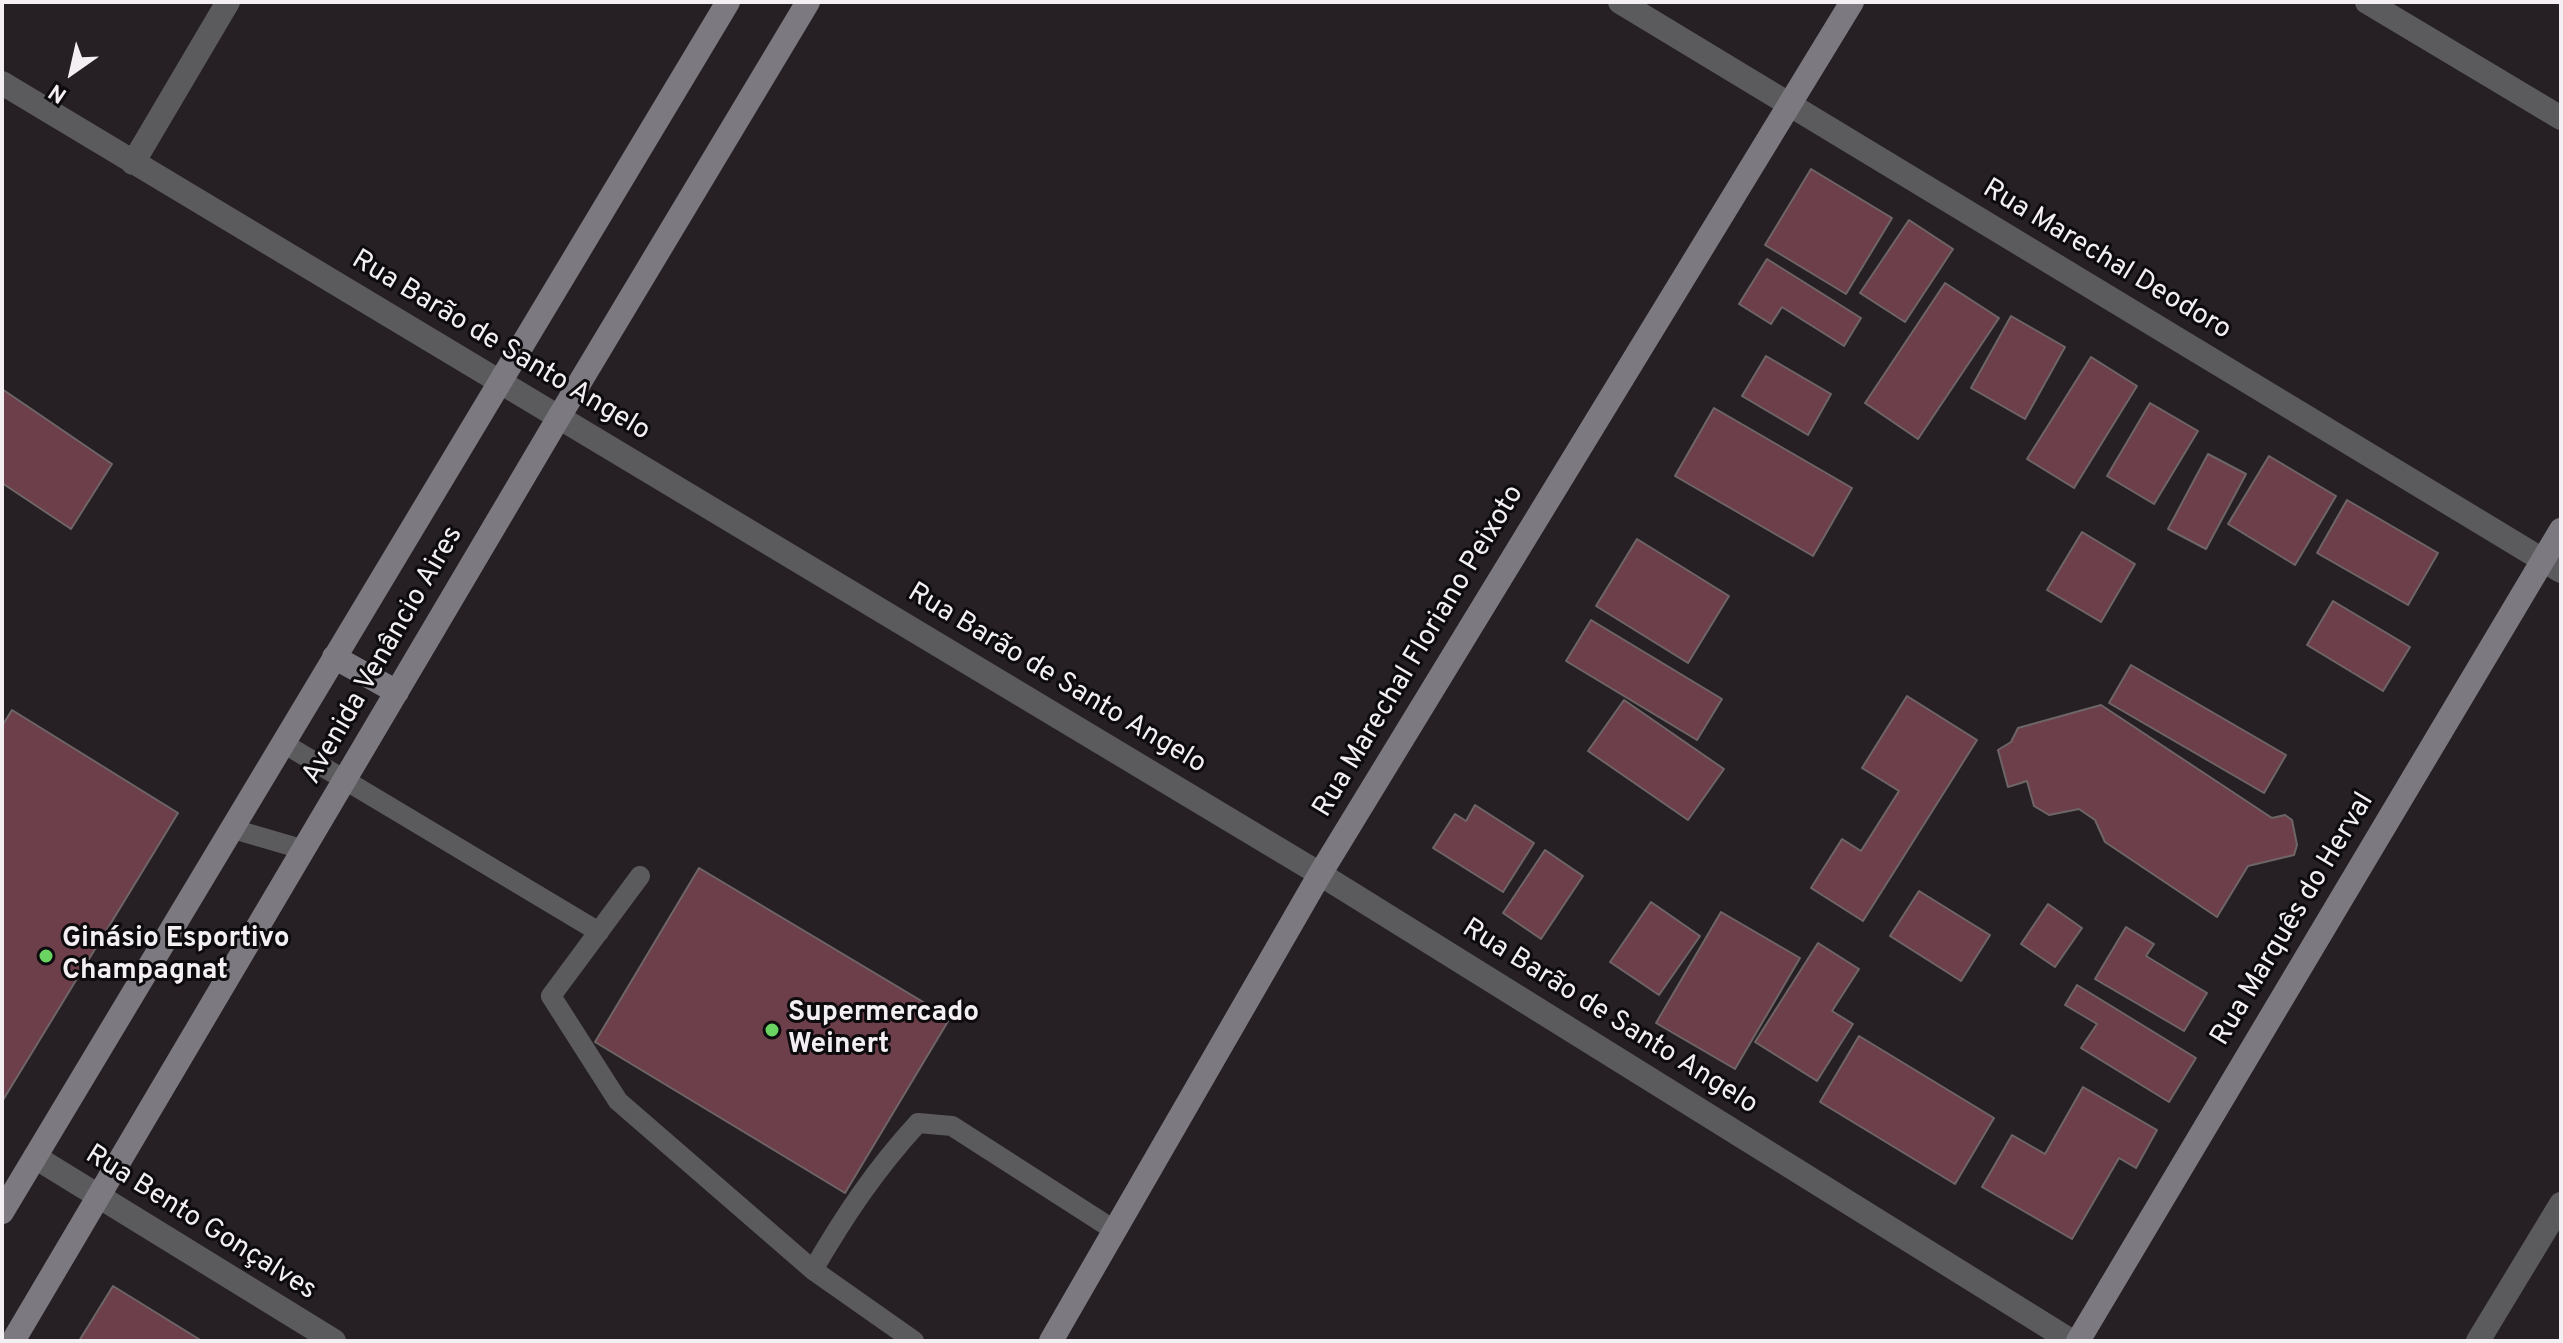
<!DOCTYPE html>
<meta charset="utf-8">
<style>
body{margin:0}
#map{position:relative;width:2563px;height:1343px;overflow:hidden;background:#262025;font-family:Overpass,sans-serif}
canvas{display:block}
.frame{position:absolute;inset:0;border:4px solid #f3eff3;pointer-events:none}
.north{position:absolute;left:32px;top:32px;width:80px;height:80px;-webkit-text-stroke:6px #0d0b0d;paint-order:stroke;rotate:214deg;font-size:22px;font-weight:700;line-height:32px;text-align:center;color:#f3eff3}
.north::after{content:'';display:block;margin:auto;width:28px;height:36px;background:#f3eff3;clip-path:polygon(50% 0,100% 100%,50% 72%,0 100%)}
</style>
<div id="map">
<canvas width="2563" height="1343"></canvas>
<div class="frame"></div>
<div class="north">N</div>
</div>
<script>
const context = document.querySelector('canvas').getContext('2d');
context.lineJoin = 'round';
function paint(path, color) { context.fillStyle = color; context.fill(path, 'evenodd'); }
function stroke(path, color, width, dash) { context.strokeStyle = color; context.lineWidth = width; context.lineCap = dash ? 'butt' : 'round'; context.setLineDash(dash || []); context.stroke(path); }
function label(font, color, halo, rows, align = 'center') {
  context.font = font + ' Overpass,sans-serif'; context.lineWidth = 6; context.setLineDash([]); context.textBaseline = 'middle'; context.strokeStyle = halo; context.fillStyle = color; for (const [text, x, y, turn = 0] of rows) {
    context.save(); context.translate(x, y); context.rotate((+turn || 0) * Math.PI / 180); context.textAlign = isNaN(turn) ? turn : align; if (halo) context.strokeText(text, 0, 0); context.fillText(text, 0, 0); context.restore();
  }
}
const building = new Path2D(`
 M 1811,169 L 1892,218 L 1846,294 L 1765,245 Z
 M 1909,220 L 1953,249 L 1905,322 L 1860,293 Z
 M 1767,259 L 1861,318 L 1844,346 L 1782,307 L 1771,324 L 1739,304 Z
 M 1945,283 L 1999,318 L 1918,439 L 1865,403 Z
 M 2011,316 L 2065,347 L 2025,419 L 1971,388 Z
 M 1766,356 L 1831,394 L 1808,435 L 1742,396 Z
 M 2091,357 L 2137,386 L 2074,488 L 2027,459 Z
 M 2,389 L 112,464 L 71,529 L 2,483 Z
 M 2150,403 L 2198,431 L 2154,504 L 2107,476 Z
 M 1714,408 L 1852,488 L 1813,556 L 1675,476 Z
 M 2208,454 L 2246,474 L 2206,549 L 2168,529 Z
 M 2269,456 L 2336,496 L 2295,565 L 2228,524 Z
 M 2347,500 L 2438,553 L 2408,605 L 2317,553 Z
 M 2082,532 L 2135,564 L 2101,622 L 2047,590 Z
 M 1637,539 L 1729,596 L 1688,663 L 1596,606 Z
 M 2333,601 L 2410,647 L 2383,691 L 2307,645 Z
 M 1591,620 L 1722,699 L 1697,740 L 1566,661 Z
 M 2131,665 L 2286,755 L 2264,793 L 2109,703 Z
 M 1907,696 L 1977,740 L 1863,921 L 1811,888 L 1842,839 L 1861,851 L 1899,791 L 1862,768 Z
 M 1624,700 L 1724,769 L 1688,820 L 1588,751 Z
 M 2101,705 L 2272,818 L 2285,815 L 2292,820 L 2297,845 L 2294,855 L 2248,866 L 2217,917 L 2105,842 L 2095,820 L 2079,809 L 2049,815 L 2034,806 L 2027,781 L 2008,787 L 1998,750 L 2011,742 L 2018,728 Z
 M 12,710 L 178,813 L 3,1100 L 2,726 Z
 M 1475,805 L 1534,843 L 1503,892 L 1433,848 L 1455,814 L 1466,821 Z
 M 1545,850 L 1583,876 L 1541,939 L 1503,913 Z
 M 699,868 L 950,1018 L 845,1193 L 595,1042 Z
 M 1919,891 L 1990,935 L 1961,981 L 1890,936 Z
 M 1651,902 L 1700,936 L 1659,995 L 1610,962 Z
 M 2048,904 L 2082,928 L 2055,967 L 2021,944 Z
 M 1721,912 L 1800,958 L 1735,1069 L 1656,1023 Z
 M 2126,927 L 2154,944 L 2146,956 L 2207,993 L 2184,1031 L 2095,979 Z
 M 1818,943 L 1859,969 L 1832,1011 L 1853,1024 L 1817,1081 L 1755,1042 Z
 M 2077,985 L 2196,1058 L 2169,1102 L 2081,1048 L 2097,1024 L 2065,1005 Z
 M 1859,1036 L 1994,1118 L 1955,1184 L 1820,1102 Z
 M 2083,1087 L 2157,1130 L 2136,1168 L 2119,1158 L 2072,1239 L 1982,1187 L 2012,1135 L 2045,1154 Z
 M 113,1286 L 202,1341 L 79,1341 Z`);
const lane = new Path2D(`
 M 283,743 L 599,932
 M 233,829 L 305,850
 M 640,876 L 551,996 L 618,1101 L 813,1270 L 914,1341
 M 813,1270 C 845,1215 875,1170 918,1123 L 952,1126 L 1114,1230`);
const street = new Path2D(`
 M 1620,2 L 2561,571
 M 2367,2 L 2561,118
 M 2,83 L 1320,874 L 2071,1341
 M 133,163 L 228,2
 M 35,1157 L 334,1341
 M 2478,1341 L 2561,1204`);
const secondary = new Path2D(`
 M 334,657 L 397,692
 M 2,1212 L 728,2
 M 13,1341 L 559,417 L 808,2
 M 1051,1341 L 1320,874 L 1852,2
 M 2078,1341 L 2561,530`);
const markers = [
 [46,956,8,"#6bd362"],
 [772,1030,8,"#6bd362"]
];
const streetNames = [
 ["Rua Marechal Deodoro",2106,261,31],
 ["Rua Barão de Santo Angelo",500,347,31],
 ["Rua Marechal Floriano Peixoto",1420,652,-59],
 ["Avenida Venâncio Aires",384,656,-60],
 ["Rua Barão de Santo Angelo",1056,680,31],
 ["Rua Marquês do Herval",2294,920,-59],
 ["Rua Barão de Santo Angelo",1609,1018,32],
 ["Rua Bento Gonçalves",200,1224,32]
];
const poiNames = [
 ["Ginásio Esportivo",62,940],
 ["Champagnat",62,972],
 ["Supermercado",788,1014],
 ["Weinert",788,1046]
];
paint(building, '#6c3f4a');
stroke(building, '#6e6567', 2);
stroke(lane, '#5b5b5e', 20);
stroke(street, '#5b5b5e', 24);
stroke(secondary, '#7c7a80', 24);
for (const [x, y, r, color] of markers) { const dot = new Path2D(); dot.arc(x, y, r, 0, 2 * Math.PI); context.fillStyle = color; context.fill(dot); stroke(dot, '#0d0b0d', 3); }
label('28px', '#f3eff3', '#0d0b0d', streetNames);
label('bold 28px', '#f3eff3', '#0d0b0d', poiNames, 'left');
</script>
